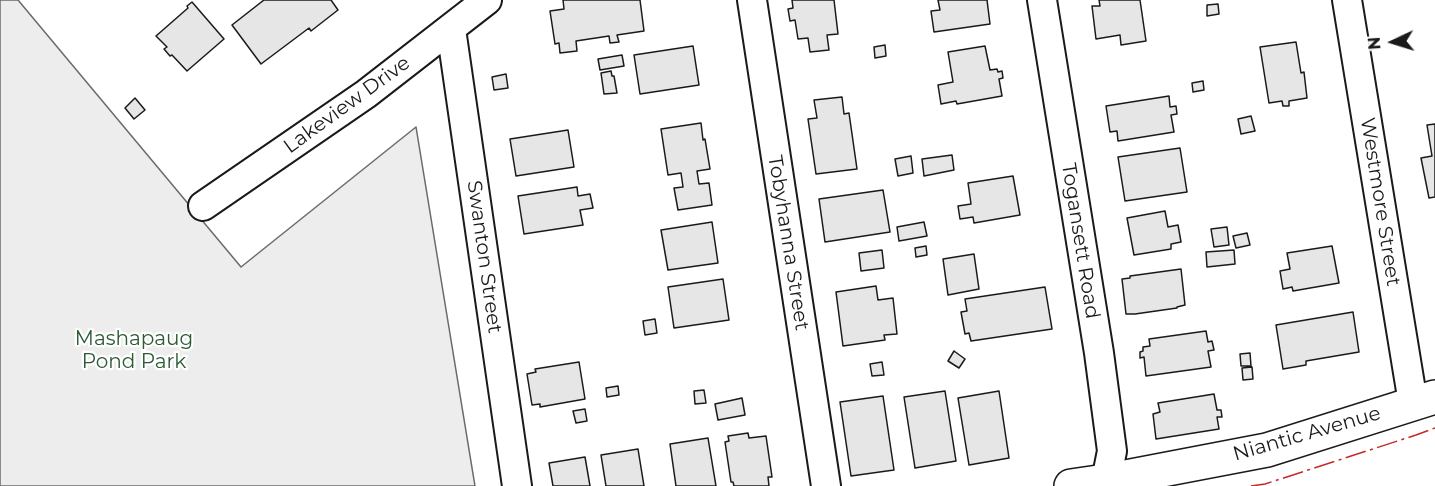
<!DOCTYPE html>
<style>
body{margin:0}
#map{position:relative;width:1435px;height:486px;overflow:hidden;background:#fff;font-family:Montserrat,sans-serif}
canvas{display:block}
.north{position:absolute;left:1363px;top:12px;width:60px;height:60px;-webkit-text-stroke:4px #fff;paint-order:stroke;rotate:266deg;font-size:16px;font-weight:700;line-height:24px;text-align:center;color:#1a1a1a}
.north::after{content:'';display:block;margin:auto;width:21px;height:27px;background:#1a1a1a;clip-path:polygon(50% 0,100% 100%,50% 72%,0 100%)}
</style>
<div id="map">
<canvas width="1435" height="486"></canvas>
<div class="north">N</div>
</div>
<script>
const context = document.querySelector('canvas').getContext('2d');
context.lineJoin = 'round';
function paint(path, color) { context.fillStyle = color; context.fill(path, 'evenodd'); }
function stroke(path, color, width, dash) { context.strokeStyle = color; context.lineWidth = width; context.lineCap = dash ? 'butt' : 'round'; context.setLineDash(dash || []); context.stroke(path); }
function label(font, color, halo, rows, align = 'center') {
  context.font = font + ' Montserrat,sans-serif'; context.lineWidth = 4.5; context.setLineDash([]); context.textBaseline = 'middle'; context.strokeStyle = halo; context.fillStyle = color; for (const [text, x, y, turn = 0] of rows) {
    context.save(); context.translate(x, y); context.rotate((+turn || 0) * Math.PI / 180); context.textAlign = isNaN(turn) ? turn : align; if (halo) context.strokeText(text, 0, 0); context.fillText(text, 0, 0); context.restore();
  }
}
const built = new Path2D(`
 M 0,0 L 18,0 L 241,267 L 416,127 L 475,486 L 0,486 Z`);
const building = new Path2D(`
 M 264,0 L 331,0 L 338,10 L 311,31 L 309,28 L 261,64 L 232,25 Z
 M 563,0 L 640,0 L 644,31 L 617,35 L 619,42 L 610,43 L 609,36 L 576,41 L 577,51 L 560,53 L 559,43 L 555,44 L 550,11 L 564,9 Z
 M 792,0 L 834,0 L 838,34 L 827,35 L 829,50 L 810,52 L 808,38 L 798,39 L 795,20 L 790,21 L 788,9 L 793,8 Z
 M 938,0 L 987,0 L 990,24 L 934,32 L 931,11 L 940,10 Z
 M 1099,0 L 1140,0 L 1146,41 L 1121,45 L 1120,35 L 1096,39 L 1092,6 L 1100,6 Z
 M 192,2 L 224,39 L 187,71 L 172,55 L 170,56 L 164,49 L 167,47 L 156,36 L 188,8 L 187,6 Z
 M 1218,4 L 1219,14 L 1207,16 L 1207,5 Z
 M 1296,42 L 1301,73 L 1304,72 L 1307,98 L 1289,101 L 1289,106 L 1283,106 L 1282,101 L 1269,103 L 1260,47 Z
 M 885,45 L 886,56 L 875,58 L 874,47 Z
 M 693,46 L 699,85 L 640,94 L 634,55 Z
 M 985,46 L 990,70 L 997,69 L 998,72 L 1002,71 L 1003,78 L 999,79 L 1002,96 L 957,104 L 956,101 L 941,104 L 938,85 L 953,82 L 948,52 Z
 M 622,55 L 624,66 L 600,70 L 598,59 Z
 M 611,71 L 612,76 L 614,76 L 617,93 L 604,94 L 601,73 Z
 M 506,74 L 508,88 L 494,90 L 492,77 Z
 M 1203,81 L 1204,90 L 1193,92 L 1192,83 Z
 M 1169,96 L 1170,107 L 1176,106 L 1177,114 L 1171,115 L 1174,132 L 1118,141 L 1117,131 L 1110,132 L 1106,106 Z
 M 842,97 L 844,114 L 849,113 L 857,169 L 816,174 L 808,119 L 817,118 L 814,100 Z
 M 135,98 L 145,110 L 134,119 L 125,108 Z
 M 1251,116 L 1255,131 L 1241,134 L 1238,119 Z
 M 701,123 L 703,140 L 705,139 L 710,169 L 697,171 L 699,184 L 709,183 L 712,205 L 678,210 L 674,188 L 683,187 L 681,173 L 668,175 L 661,129 Z
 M 1435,124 L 1435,197 L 1429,198 L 1421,158 L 1432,156 L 1427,125 Z
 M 568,130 L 574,167 L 516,176 L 510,139 Z
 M 1180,148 L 1187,192 L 1125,201 L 1118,157 Z
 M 952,155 L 954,170 L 924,176 L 922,159 Z
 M 911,156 L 913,173 L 898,176 L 895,159 Z
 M 1013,176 L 1020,215 L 974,223 L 973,217 L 960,219 L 958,206 L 971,204 L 968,183 Z
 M 577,187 L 578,196 L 590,194 L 593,208 L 580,210 L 583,225 L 524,234 L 518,196 Z
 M 883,190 L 890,232 L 825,242 L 819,199 Z
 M 1165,211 L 1168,227 L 1178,225 L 1181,242 L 1171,244 L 1171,249 L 1134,255 L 1127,218 Z
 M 712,222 L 718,263 L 668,270 L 661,230 Z
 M 924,222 L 927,236 L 899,241 L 897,227 Z
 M 1227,227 L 1229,245 L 1214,247 L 1211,229 Z
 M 1247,233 L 1250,245 L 1236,248 L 1233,236 Z
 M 926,246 L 927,255 L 916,257 L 915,248 Z
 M 1332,246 L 1339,283 L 1293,291 L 1292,287 L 1283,289 L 1280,271 L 1290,269 L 1287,253 Z
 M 882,250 L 884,268 L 861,271 L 859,253 Z
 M 1234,250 L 1235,264 L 1207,267 L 1206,252 Z
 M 974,254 L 979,289 L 948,295 L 943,259 Z
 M 1181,269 L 1185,305 L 1177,307 L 1177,308 L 1135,314 L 1126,314 L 1122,279 L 1130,278 L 1130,276 Z
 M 723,279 L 729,320 L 674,328 L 668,287 Z
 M 876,286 L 878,300 L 893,298 L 897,334 L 884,335 L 885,340 L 843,346 L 836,292 Z
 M 1045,287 L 1052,329 L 971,341 L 969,333 L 965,334 L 961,312 L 967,311 L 965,299 Z
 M 1353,312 L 1359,352 L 1306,361 L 1306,365 L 1283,369 L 1276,325 Z
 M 655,319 L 657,333 L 645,335 L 643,321 Z
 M 1206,331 L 1208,342 L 1212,341 L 1214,350 L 1208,351 L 1211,367 L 1146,376 L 1144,357 L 1140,358 L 1140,352 L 1143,351 L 1143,347 L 1150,346 L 1149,339 Z
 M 954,351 L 965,359 L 959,368 L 948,361 Z
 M 1250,353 L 1251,366 L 1241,366 L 1240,354 Z
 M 579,362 L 585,399 L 540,407 L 540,404 L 532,405 L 527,374 L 536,372 L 535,369 Z
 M 882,362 L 884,375 L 872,376 L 870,364 Z
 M 1252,367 L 1253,379 L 1243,380 L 1242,368 Z
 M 618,386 L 619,395 L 607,397 L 606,388 Z
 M 704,390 L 706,403 L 695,404 L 694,391 Z
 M 945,391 L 956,461 L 915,468 L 904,397 Z
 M 999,391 L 1009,458 L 969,465 L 958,398 Z
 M 1214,394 L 1217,410 L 1221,410 L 1222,417 L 1217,417 L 1219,429 L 1156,439 L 1153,414 L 1160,412 L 1158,403 Z
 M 883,396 L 894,470 L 851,476 L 840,402 Z
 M 742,398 L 745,415 L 718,420 L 715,404 Z
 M 585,409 L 587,421 L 576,423 L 573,411 Z
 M 748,433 L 749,438 L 766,436 L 772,477 L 768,477 L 769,486 L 734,486 L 733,482 L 731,482 L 725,442 L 729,441 L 728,436 Z
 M 708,438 L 716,486 L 676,486 L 670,444 Z
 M 638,449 L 644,486 L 606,486 L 601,455 Z
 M 585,457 L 590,486 L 553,486 L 549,463 Z`);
const minor = new Path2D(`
 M 752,0 L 826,486
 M 1042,0 L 1099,353 L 1112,451 L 1105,486
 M 1347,0 L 1413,403
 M 451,29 L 517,486
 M 203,206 L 366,94 L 487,0`);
const tertiary = new Path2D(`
 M 1071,486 L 1105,481 L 1267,450 L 1435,397`);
const power = new Path2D(`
 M 1251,486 L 1265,484 L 1416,435 L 1435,428`);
const streetNames = [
 ["Lakeview Drive",347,105,-36],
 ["Westmore Street",1380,202,81],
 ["Togansett Road",1080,241,81],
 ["Tobyhanna Street",788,243,81],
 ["Swanton Street",484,257,82],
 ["Niantic Avenue",1307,434,-16]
];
const parkNames = [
 ["Mashapaug",134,339],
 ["Pond Park",134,362]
];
paint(built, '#ededed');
stroke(built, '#6a6a6a', 1.5);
paint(building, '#e6e6e6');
stroke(building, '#1a1a1a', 1.5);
stroke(minor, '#1a1a1a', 32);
stroke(tertiary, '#1a1a1a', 36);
stroke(minor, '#fff', 28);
stroke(tertiary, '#fff', 33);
stroke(power, '#c62828', 1.5, [21, 4.5, 3, 4.5]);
label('20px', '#1a1a1a', '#fff', streetNames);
label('20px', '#2b5a34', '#fff', parkNames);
</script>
